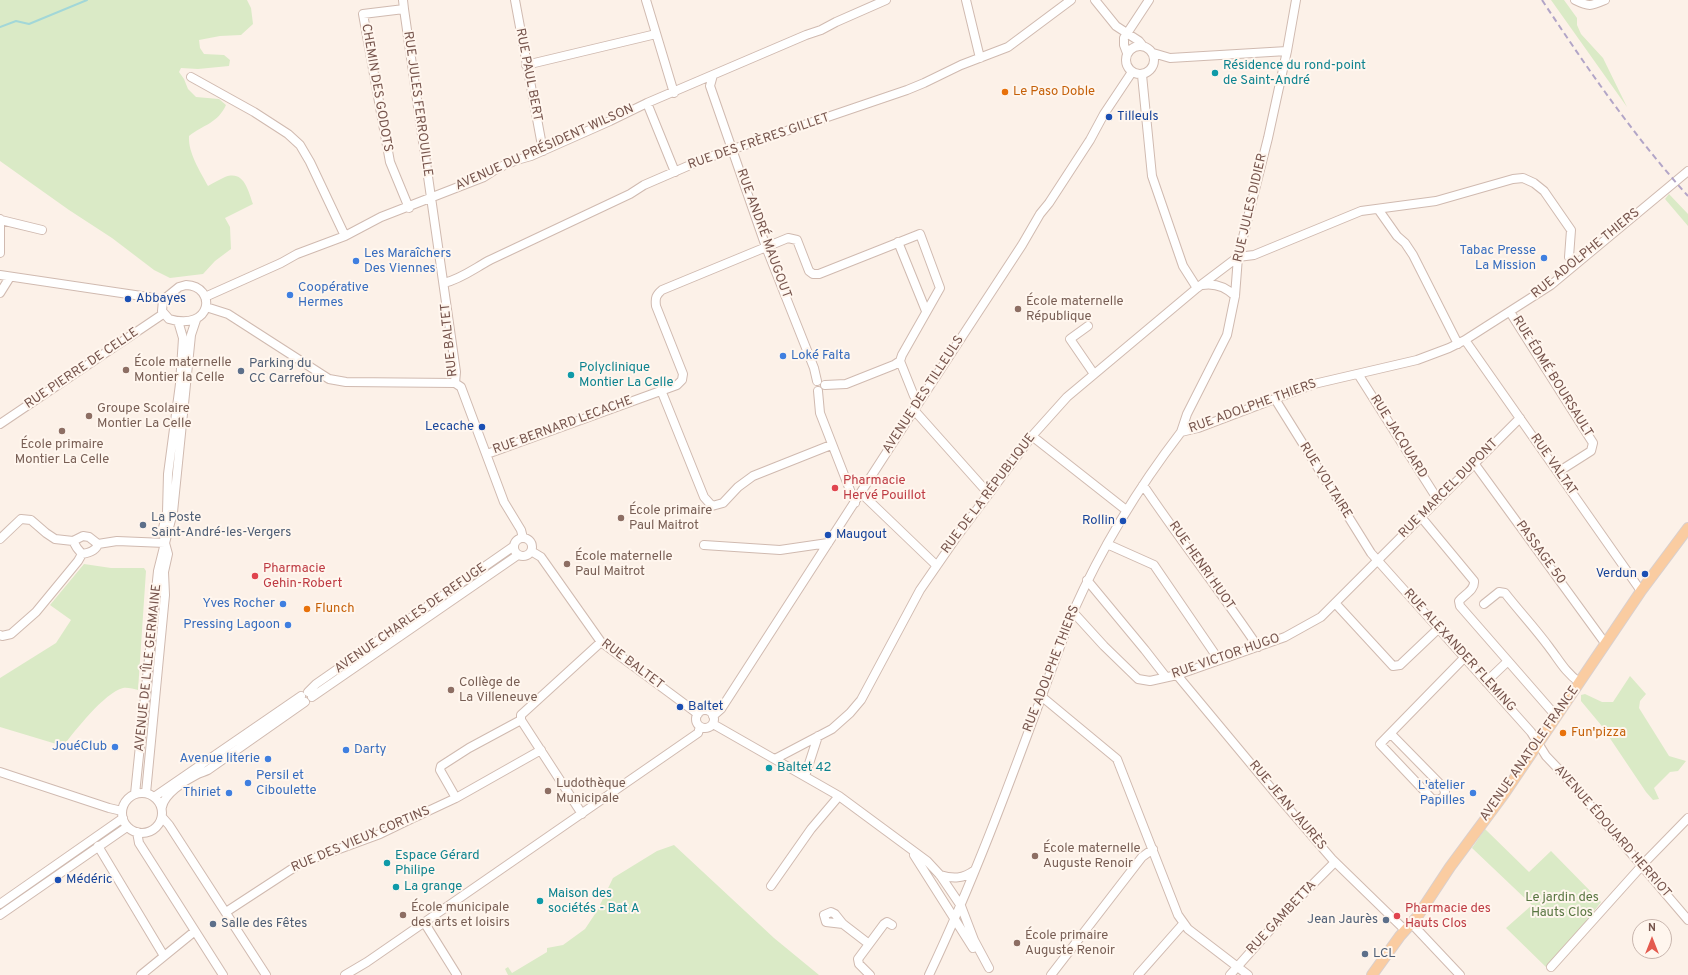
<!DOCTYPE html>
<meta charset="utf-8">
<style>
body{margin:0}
#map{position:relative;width:1688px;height:975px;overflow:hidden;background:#fcf1e8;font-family:Overpass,sans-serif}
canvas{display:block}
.north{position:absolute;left:1632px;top:919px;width:40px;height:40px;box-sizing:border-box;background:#fff6ee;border:1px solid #c8b5ad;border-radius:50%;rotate:0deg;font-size:11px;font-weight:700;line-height:16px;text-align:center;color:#76544c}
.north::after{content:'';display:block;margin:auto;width:14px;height:18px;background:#e45a4e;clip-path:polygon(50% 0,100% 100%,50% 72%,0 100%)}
</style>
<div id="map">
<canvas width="1688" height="975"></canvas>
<div class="north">N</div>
</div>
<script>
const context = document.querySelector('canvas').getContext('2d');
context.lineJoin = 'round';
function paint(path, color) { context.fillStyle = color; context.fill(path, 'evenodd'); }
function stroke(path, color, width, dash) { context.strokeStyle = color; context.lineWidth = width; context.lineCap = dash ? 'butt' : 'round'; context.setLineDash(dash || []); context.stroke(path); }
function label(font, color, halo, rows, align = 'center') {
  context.font = font + ' Overpass,sans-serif'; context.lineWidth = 4; context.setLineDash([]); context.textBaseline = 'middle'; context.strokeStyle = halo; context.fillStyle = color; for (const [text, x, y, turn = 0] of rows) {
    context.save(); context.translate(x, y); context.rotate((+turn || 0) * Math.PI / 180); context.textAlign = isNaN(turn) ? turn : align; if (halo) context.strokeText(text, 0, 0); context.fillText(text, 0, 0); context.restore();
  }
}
const green = new Path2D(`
 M 0,0 L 247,0 L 251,8 L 253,24 L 241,35 L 220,36 L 199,40 L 200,48 L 204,54 L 224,55 L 230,60 L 229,66 L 198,69 L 181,68 L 179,72 L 184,79 L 188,89 L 196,97 L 219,99 L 226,105 C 218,123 203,125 189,136 C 188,153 200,171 208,186 C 213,183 219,180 225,177 C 244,170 248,190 253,204 L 225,218 L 230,227 L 231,249 L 215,261 L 203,274 L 170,278 L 154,270 L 112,238 L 69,210 L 0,161 Z
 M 1551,0 L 1564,0 L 1577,18 L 1577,25 L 1581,34 L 1603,58 L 1627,107 Z
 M 1669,194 L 1688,214 L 1688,226 L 1665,199 Z
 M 84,564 L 111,568 L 144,568 L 146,571 L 138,690 C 134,689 127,687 123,688 C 104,693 75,731 63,746 L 0,727 L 0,678 L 56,643 L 71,620 L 50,605 Z
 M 1630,676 L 1646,694 L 1640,701 L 1639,708 L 1669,756 L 1686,761 L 1678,771 L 1670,772 L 1654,788 L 1659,799 L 1653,800 L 1646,792 L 1601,725 L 1581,701 L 1581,695 L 1585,694 L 1602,702 L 1613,702 Z
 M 1485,829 L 1529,872 L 1551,851 L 1601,902 L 1549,970 L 1506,928 L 1532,905 L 1472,848 Z
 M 674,845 L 774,938 L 819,975 L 508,975 L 505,969 L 508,967 L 512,973 L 547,952 L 547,948 L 563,945 L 585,929 L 597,911 L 613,878 L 657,851 Z`);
const stream = new Path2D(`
 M 0,27 L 16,21 L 29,24 L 87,0`);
const minor = new Path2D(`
 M 403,0 L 404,9 L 363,14 L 390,162 L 409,208
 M 515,0 L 543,151
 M 646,0 L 674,93
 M 966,0 L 980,58
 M 1095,0 L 1116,26 L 1139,41 L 1143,46
 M 1575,0 C 1589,7 1591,6 1605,0
 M 404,9 L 456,372 L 455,383
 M1126 60a14 14 0 1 1 28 0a14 14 0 1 1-28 0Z
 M 1127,53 L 1124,45 L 1124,38 L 1149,0
 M 1153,53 L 1170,58 L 1287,51
 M 526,65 L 656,34
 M 713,75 L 710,86 L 766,247 L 814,368 L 817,381
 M 1142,75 L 1152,176 L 1183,266 L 1197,288
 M 191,77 L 254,112 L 288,134 L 300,145 L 310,162 L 345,236
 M 647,103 L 675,172
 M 1378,209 L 1397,236 L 1405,243 L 1413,255 L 1458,344
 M 0,219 L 0,253
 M 1,220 L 42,230
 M 898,242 L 926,311
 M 0,275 L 155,298 L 163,300
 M 444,283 C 461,279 475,268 490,260 L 630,194 L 644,185 L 704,159 L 907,90 L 924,83 L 961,65 L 1008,47 L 1071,0
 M 186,285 C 217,286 213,332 169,319 L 162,311 L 163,300 L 179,287 Z
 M 1202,285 C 1214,283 1226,287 1235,296
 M 0,293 L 10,277
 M 205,297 L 281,263 L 297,254 L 345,236 L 381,217 L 484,177 C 498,167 514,160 531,156 L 610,121 L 647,103 L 806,35 L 821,30 L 836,22 L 886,0
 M 206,307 L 228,314 L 329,379 L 346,382 L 455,383
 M 1510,312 L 1593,443 L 1591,451 L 1558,472
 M 1088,326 L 1070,339 L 1094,374
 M 1465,340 L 1641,591
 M 900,361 L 914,396 L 920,401
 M 1358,374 L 1438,500
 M 455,383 L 461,387 L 504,502 L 521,530 L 523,538
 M 661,390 L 704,497 L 712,506 L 723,503 L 738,487 L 753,476 L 831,445
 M 818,391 L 820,413 L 855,503
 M 1275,399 L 1371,553 L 1531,732 L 1546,756 L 1566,777 L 1688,920
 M 914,410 L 988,493
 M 0,424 L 163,314
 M 1181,432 L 1187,414 L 1227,335 L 1235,296 L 1238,257 L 1268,138 L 1287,51 L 1296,0
 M 1032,436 L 1126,510
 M 487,454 L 677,385 L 682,380 L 683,374 L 656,306 C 655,298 656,295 662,290 L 788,238 L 797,240 L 809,271 L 813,274 L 819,274 L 920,234 L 940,288 L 902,355 L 900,361 L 894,365 L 846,384 L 825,385
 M 1474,463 L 1605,643
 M 1143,485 C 1180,540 1221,592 1258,647
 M 861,493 L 936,565
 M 1421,517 L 1474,581 C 1475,590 1465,594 1459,601 L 1460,606 L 1556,716
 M514 547a9 9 0 1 1 18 0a9 9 0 1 1-18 0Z
 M 0,539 L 21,519 L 31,520 L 46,533 L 55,539 L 73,541
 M 98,544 C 96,551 89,553 82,554 L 77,548 L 73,541 L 83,536 L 89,537 L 98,544 L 117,541 L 165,543
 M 1107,544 L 1154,565 L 1219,660
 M 704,545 L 780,550 L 828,543
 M 531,551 L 541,557 L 601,642 L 698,714
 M 1087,580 L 1145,650 L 1166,677
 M 1335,603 L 1393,666 L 1400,665 L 1439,628
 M 1484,604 L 1499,592 L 1505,593 C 1519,611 1535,628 1549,647 C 1559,660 1565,672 1579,682
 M 1073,612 L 1104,646 L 1138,679 L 1150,681 L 1177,675 L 1285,637 L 1321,617 L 1520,418
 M 0,635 L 2,636 L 11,634 L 36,612 L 78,561 L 82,554
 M 1177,675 L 1276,794 L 1332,859 L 1405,930
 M 1486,682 L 1508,661
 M 308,692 L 316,684 L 514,546
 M 1041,696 L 1117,759 L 1178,915 L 1188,929 L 1248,975
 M 312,697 L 518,555
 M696 719a9 9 0 1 1 18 0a9 9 0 1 1-18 0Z
 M 713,716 L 721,709 L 914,410 L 1022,245 L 1040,214 L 1049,203 L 1090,140 L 1104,114 L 1132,72
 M 713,724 L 839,796 L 927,861 L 940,875 L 961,906 L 974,940 L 989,968
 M 1391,734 L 1443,787 L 1445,792 L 1444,797 L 1438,800 L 1432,799 L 1380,744 L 1464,658
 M 775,759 L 832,729 L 850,713 L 861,700 L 920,590 L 958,535 L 1032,436 L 1067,397 L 1197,288 L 1238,257 L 1254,255 L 1361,211 L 1436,201 L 1513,179 L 1523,178 L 1534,183 L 1544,191 L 1571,230 L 1569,257
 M 0,772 L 109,808 L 122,811
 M 805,776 L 818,736
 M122 813a20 20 0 1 1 40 0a20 20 0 1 1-40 0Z
 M 146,793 L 165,595 L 164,572 L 168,554 L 165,543 L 173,512 L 191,335 L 196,320
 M 135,794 L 158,571 L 165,543 L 163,528 L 167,512 L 168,474 L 180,384 L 183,338 L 178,321
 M 154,797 L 301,696
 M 456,798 L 440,770 L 441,766 L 469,748 L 521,720
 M 162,807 C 164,794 184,781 196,775 C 199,773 204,772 208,770 L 305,702
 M 582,814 L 521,720 L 521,715 L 601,642
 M 162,817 L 169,825 L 266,975
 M 137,832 L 139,843 L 223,975
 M 98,846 L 164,956
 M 914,855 L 973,948
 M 940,875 C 953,879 963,879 975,870
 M 771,886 L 811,829 L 839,796
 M 0,904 L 123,818
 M 226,912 L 301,863 L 380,834 L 411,819 L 456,798 L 541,750
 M 0,915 L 127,827
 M 424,922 L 457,975
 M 1411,923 L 1460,975
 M 843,924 L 826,922 L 824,915 L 831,912 L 835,914 L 843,924 L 869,944
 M 1551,967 L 1647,860 L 1688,818
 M 141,975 L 195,931
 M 345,975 L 367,962 L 698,733 L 700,727
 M 870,975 L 859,964 L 858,959 L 884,924 L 887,922 L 892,925
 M 929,975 C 985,857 1027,734 1073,612 C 1102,547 1138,488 1181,432 L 1198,428 L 1314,384 L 1417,360 L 1449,348 L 1465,340 L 1551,285 L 1688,171
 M 1051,975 L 1142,857 L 1153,849
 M 1138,975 L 1183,924
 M 1230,975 L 1294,903 L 1335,862`);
const major = new Path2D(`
 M 1372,975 L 1400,936 L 1417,917 L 1450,867 L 1504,794 L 1641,591 L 1688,528`);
const rail = new Path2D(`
 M 1542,0 C 1587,68 1633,135 1688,196`);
const markers = [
 [1215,73,4,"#0f9aa8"],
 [1005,92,4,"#e8710a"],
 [1109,117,4,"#1a4fb4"],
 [1544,258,4,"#3f7fe0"],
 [356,261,4,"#3f7fe0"],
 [290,295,4,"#3f7fe0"],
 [128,299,4,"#1a4fb4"],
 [1018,309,4,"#8d6e63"],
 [783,356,4,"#3f7fe0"],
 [126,370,4,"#8d6e63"],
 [241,371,4,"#5c6f8a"],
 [571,375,4,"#0f9aa8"],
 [89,416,4,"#8d6e63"],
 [482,427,4,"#1a4fb4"],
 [62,431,4,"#8d6e63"],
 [835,488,4,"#e0444e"],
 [621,518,4,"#8d6e63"],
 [1123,521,4,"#1a4fb4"],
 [143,525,4,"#5c6f8a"],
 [828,535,4,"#1a4fb4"],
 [567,564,4,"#8d6e63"],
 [1645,574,4,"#1a4fb4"],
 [255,576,4,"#e0444e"],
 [283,604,4,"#3f7fe0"],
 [307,609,4,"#e8710a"],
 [288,625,4,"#3f7fe0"],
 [451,690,4,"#8d6e63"],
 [680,707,4,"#1a4fb4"],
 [1563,733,4,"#e8710a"],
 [115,747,4,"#3f7fe0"],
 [346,750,4,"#3f7fe0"],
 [268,759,4,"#3f7fe0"],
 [769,768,4,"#0f9aa8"],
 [248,783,4,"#3f7fe0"],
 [548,791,4,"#8d6e63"],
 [229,793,4,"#3f7fe0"],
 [1473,793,4,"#3f7fe0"],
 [1035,856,4,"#8d6e63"],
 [387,863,4,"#0f9aa8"],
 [58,880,4,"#1a4fb4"],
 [396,887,4,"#0f9aa8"],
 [540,901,4,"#0f9aa8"],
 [403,915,4,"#8d6e63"],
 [1397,916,4,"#e0444e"],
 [1386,920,4,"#5c6f8a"],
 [213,924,4,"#5c6f8a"],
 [1017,943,4,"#8d6e63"],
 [1365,954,4,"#5c6f8a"]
];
const cultureNames = [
 ["Résidence du rond-point",1223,66],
 ["de Saint-André",1223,81],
 ["Polyclinique",579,368],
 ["Montier La Celle",579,383],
 ["Baltet 42",777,768],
 ["Espace Gérard",395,856],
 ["Philipe",395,871],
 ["La grange",404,887],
 ["Maison des",548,894],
 ["sociétés - Bat A",548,909]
];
const streetNames = [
 ["RUE PAUL BERT",528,75,79],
 ["CHEMIN DES GODOTS",376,88,80],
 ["RUE JULES FERROUILLE",417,104,82],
 ["RUE DES FRÈRES GILLET",759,142,-19],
 ["AVENUE DU PRÉSIDENT WILSON",545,148,-24],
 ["RUE JULES DIDIER",1251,208,-77],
 ["RUE ANDRÉ MAUGOUT",763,234,70],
 ["RUE ADOLPHE THIERS",1586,254,-39],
 ["RUE BALTET",450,340,-96],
 ["RUE PIERRE DE CELLE",82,369,-34],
 ["RUE ÉDMÉ BOURSAULT",1552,377,58],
 ["AVENUE DES TILLEULS",924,395,-57],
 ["RUE ADOLPHE THIERS",1253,407,-20],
 ["RUE BERNARD LECACHE",563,426,-20],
 ["RUE JACQUARD",1398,437,58],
 ["RUE VALTAT",1553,465,55],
 ["RUE VOLTAIRE",1325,481,58],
 ["RUE MARCEL DUPONT",1449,489,-45],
 ["RUE DE LA RÉPUBLIQUE",989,494,-53],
 ["PASSAGE 50",1540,553,54],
 ["RUE HENRI HUOT",1201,566,55],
 ["AVENUE CHARLES DE REFUGE",411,619,-35],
 ["RUE ALEXANDER FLEMING",1459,651,48],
 ["RUE VICTOR HUGO",1226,657,-19],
 ["RUE BALTET",632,665,37],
 ["AVENUE DE L'ÎLE GERMAINE",149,668,-84],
 ["RUE ADOLPHE THIERS",1052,669,-69],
 ["AVENUE ANATOLE FRANCE",1530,754,-55],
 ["RUE JEAN JAURÈS",1287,806,50],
 ["AVENUE ÉDOUARD HERRIOT",1612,832,49],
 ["RUE DES VIEUX CORTINS",361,840,-23],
 ["RUE GAMBETTA",1282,918,-47]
];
const foodNames = [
 ["Le Paso Doble",1013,92],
 ["Flunch",315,609],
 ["Fun'pizza",1571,733]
];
const transitNames = [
 ["Tilleuls",1117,117],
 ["Abbayes",136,299],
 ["Lecache",474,427,"right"],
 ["Rollin",1115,521,"right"],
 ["Maugout",836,535],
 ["Verdun",1637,574,"right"],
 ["Baltet",688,707],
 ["Médéric",66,880]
];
const shopNames = [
 ["Tabac Presse",1536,251],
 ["La Mission",1536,266],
 ["Les Maraîchers",364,254,"left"],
 ["Des Viennes",364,269,"left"],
 ["Coopérative",298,288,"left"],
 ["Hermes",298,303,"left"],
 ["Loké Falta",791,356,"left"],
 ["Yves Rocher",275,604],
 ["Pressing Lagoon",280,625],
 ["JouéClub",107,747],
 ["Darty",354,750,"left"],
 ["Avenue literie",260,759],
 ["Persil et",256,776,"left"],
 ["Ciboulette",256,791,"left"],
 ["L'atelier",1465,786],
 ["Papilles",1465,801],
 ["Thiriet",221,793]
];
const educationNames = [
 ["École maternelle",1026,302],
 ["République",1026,317],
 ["École maternelle",134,363],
 ["Montier la Celle",134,378],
 ["Groupe Scolaire",97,409],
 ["Montier La Celle",97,424],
 ["École primaire",62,445,"center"],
 ["Montier La Celle",62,460,"center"],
 ["École primaire",629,511],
 ["Paul Maitrot",629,526],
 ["École maternelle",575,557],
 ["Paul Maitrot",575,572],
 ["Collège de",459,683],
 ["La Villeneuve",459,698],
 ["Ludothèque",556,784],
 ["Municipale",556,799],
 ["École maternelle",1043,849],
 ["Auguste Renoir",1043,864],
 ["École municipale",411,908],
 ["des arts et loisirs",411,923],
 ["École primaire",1025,936],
 ["Auguste Renoir",1025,951]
];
const serviceNames = [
 ["Parking du",249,364],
 ["CC Carrefour",249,379],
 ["La Poste",151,518],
 ["Saint-André-les-Vergers",151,533],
 ["Jean Jaurès",1378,920,"right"],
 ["Salle des Fêtes",221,924],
 ["LCL",1373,954]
];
const healthNames = [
 ["Pharmacie",843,481],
 ["Hervé Pouillot",843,496],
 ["Pharmacie",263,569],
 ["Gehin-Robert",263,584],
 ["Pharmacie des",1405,909],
 ["Hauts Clos",1405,924]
];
const parkNames = [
 ["Le jardin des",1562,898],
 ["Hauts Clos",1562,913]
];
paint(green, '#daeac6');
stroke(stream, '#a2d7d8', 2);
stroke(minor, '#d0bab0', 10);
stroke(major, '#d9cfcd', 12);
stroke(minor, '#fff', 8);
stroke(major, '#facca1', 10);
stroke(rail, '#b2a5c7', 2, [6, 4]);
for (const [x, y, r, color] of markers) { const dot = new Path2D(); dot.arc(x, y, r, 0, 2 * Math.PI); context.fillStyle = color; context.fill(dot); stroke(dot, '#fff6ee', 1.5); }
label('13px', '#0d838f', '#fff6ee', cultureNames, 'left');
label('13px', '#76544c', '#fff6ee', streetNames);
label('13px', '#c56008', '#fff6ee', foodNames, 'left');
label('13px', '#164399', '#fff6ee', transitNames, 'left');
label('13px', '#366cbe', '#fff6ee', shopNames, 'right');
label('13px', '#785e54', '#fff6ee', educationNames, 'left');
label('13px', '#4e5e75', '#fff6ee', serviceNames, 'left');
label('13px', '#be3a42', '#fff6ee', healthNames, 'left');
label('13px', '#587641', '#fff6ee', parkNames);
</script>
